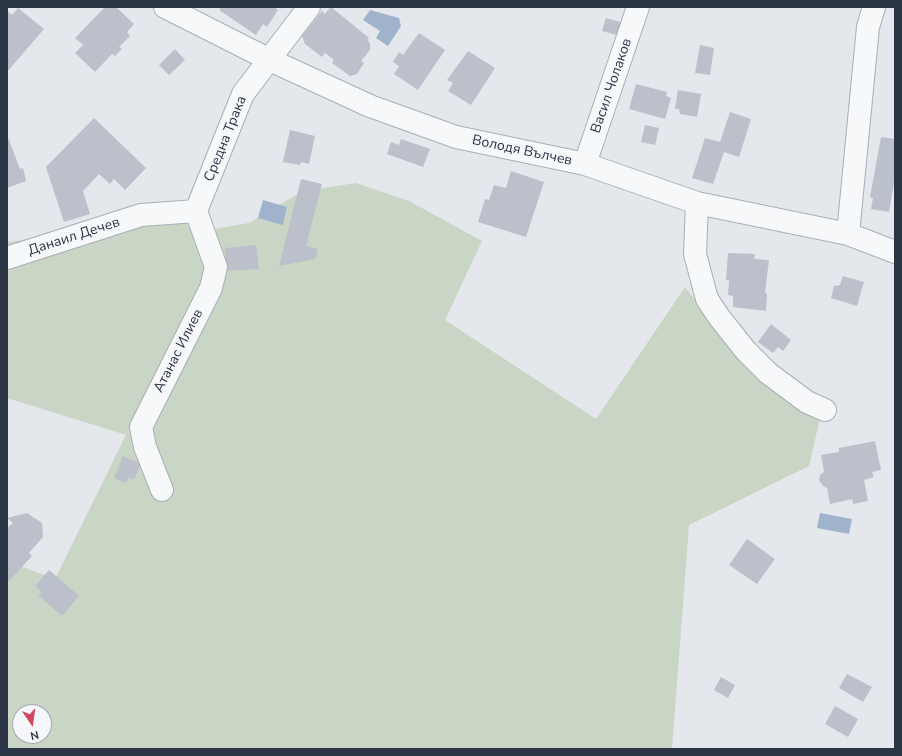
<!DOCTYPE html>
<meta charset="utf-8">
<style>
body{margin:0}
#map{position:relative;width:902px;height:756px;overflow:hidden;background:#e4e7ec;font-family:"Nunito Sans",sans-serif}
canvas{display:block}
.frame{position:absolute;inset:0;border:8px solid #2b3445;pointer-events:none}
.north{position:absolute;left:12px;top:704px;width:40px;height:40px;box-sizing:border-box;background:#f4f6f9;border:1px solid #a4a8b1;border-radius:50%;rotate:167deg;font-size:11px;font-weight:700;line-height:16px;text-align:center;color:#2b3445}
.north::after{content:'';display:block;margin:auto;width:14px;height:18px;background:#d1495b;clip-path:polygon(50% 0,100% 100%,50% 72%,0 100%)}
</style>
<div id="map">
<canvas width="902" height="756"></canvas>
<div class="frame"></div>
<div class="north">N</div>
</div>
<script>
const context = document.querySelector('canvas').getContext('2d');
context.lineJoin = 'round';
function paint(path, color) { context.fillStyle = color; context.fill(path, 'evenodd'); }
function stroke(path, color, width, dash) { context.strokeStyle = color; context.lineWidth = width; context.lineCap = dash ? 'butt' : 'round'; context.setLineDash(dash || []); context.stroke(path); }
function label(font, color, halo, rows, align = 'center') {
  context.font = font + ' "Nunito Sans",sans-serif'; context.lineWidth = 4; context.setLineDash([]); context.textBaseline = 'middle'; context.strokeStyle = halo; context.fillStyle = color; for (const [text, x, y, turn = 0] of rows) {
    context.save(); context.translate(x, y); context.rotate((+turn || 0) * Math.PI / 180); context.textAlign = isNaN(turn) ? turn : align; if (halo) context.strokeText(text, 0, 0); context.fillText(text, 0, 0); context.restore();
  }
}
const green = new Path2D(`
 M 356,183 L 409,201 L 482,241 L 445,320 L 596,419 L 685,287 L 739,357 L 820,418 L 809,466 L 689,525 L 672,749 L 7,749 L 7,561 L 55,579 L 126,435 L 7,398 L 7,242 L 115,228 L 165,203 L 195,232 L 249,223 L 303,191 ZM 20,712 L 44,712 L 44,736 L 20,736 Z`);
const water = new Path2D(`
 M 370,10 L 399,18 L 401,26 L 388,46 L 376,38 L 380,31 L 363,20 Z
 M 263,200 L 287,207 L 283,225 L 258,218 Z
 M 820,513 L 852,519 L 849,534 L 817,528 Z`);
const building = new Path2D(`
 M 105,7 L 116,7 L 134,24 L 127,32 L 130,36 L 119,47 L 122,49 L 115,56 L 112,54 L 95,72 L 75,53 L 83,45 L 75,38 Z
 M 221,7 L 274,7 L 278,10 L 267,27 L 263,24 L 256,35 L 219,10 Z
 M 331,7 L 369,38 L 367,40 L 370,43 L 370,50 L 361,61 L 364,63 L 357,74 L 350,76 L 332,63 L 334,60 L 325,53 L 322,57 L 305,44 L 302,36 L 322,11 L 325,14 Z
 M 18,8 L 44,29 L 7,72 L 7,11 L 12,15 Z
 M 606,18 L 624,23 L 620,36 L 602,31 Z
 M 419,33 L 445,50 L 418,90 L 394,74 L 399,66 L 393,62 L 399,52 L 403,55 Z
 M 700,45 L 714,48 L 710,75 L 695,73 Z
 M 175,49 L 185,60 L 169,75 L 159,65 Z
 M 468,51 L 495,68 L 471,105 L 448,91 L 453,83 L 447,80 Z
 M 636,84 L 667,92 L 666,96 L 671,98 L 665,119 L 629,109 Z
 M 678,90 L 701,94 L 697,117 L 680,114 L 679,109 L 675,109 Z
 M 730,112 L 751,119 L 739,157 L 724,152 L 713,184 L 692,178 L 705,138 L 720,142 Z
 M 94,118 L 146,168 L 125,190 L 114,179 L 110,184 L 99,174 L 83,191 L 90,214 L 64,222 L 46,167 Z
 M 645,125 L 659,128 L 655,145 L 641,142 Z
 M 290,130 L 315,136 L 309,164 L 301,162 L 300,165 L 283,162 Z
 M 7,135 L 20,169 L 23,168 L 26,181 L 7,188 Z
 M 881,137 L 895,139 L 895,177 L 889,212 L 871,209 L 873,198 L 870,197 Z
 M 401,139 L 430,149 L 423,167 L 387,154 L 391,142 L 399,145 Z
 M 511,171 L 544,182 L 526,237 L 478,222 L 485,199 L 489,200 L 494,185 L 506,188 Z
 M 301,179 L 322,184 L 306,246 L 318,249 L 315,259 L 279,266 Z
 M 256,245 L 259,269 L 227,271 L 225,248 Z
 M 728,253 L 755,254 L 754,259 L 769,260 L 765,293 L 767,294 L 766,311 L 733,307 L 733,296 L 728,295 L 729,280 L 726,280 Z
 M 843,276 L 864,282 L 857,306 L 831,298 L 834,286 L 840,285 Z
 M 771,324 L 791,340 L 783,351 L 778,347 L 773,353 L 758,342 Z
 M 875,441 L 881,470 L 872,472 L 874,477 L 864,480 L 868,501 L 853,504 L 852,499 L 830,504 L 827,488 L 823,486 L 819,480 L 820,475 L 824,472 L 821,455 L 839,452 L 839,448 Z
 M 123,456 L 141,464 L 134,480 L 128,477 L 126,483 L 114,478 Z
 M 27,513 L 42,523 L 43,537 L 29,553 L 32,556 L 9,581 L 7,579 L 7,528 L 13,523 L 7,518 Z
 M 747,539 L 775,559 L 757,584 L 729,565 Z
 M 49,570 L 79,596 L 62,616 L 38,595 L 42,592 L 35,586 Z
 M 847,674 L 872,687 L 863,702 L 839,688 Z
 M 721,677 L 735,685 L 728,698 L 714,690 Z
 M 835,706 L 858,719 L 848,737 L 825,724 Z`);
const minor = new Path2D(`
 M 165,7 L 270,60 L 370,106 L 456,137 L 585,164 L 697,203 L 848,234 L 895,252
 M 585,164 L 638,7
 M 697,203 L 695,254 L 707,299 L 719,317 L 746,351 L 768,373 L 807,402 L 825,410
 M 848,234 L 868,27 L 874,7
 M 7,258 L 141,215 L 196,211 L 243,94 L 309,7
 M 162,490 L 145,447 L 141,427 L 211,288 L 216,267 L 196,211`);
const streetNames = [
 ["Васил Чолаков",612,86,-71],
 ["Средна Трака",226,139,-68],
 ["Володя Вълчев",522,151,12],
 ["Данаил Дечев",74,237,-18],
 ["Атанас Илиев",179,351,-63]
];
paint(green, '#c9d6c5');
paint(water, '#9fb4cc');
paint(building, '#bbc0ca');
stroke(minor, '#a9aeb7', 24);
stroke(minor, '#f7f8fa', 22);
label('14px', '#2b3445', '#f4f6f9', streetNames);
</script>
